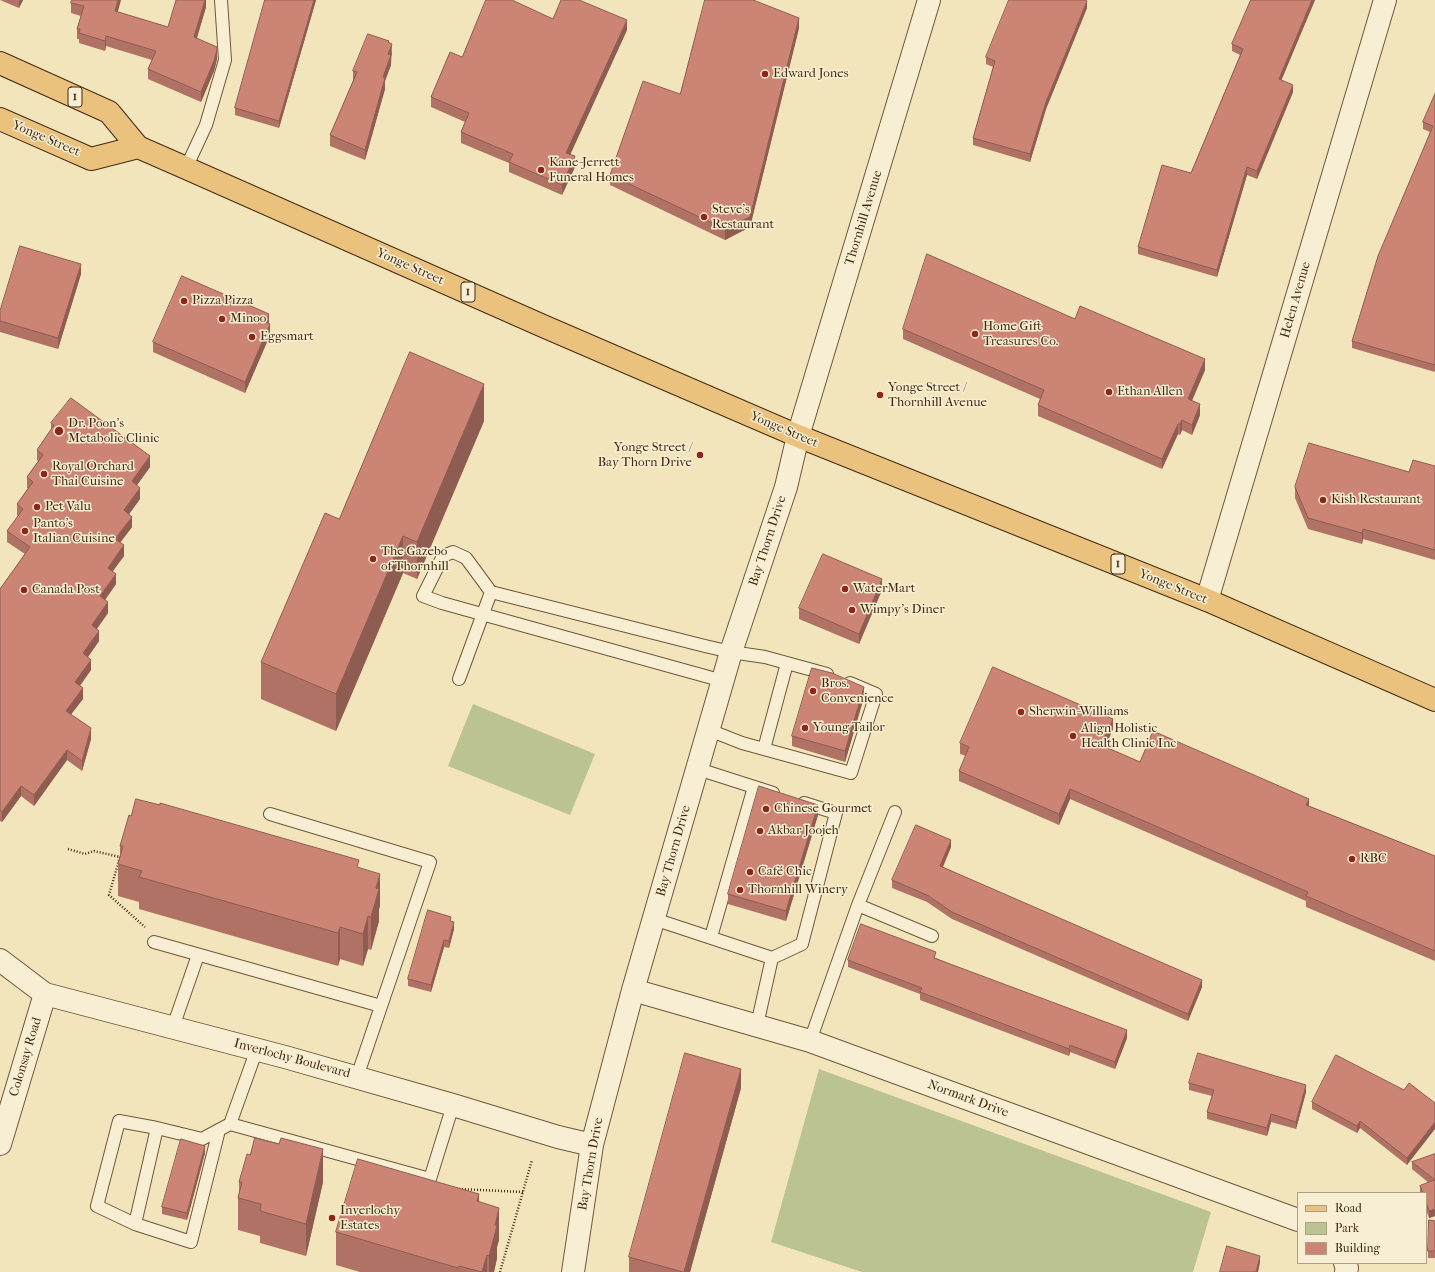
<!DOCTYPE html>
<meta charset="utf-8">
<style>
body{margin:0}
#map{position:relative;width:1435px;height:1272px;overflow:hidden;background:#f3e5bb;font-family:"IM FELL French Canon",serif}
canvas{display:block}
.legend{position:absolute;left:1297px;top:1192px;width:130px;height:72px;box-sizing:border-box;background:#f7eed3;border:1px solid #af9f85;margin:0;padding:5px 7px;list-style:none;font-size:12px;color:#42290f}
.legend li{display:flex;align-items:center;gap:8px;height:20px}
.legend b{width:20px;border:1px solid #af9f85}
</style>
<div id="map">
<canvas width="1435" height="1272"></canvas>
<ul class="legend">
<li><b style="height:5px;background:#eac27e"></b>Road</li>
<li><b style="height:11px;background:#bbc490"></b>Park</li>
<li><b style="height:11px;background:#cc8475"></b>Building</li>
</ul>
</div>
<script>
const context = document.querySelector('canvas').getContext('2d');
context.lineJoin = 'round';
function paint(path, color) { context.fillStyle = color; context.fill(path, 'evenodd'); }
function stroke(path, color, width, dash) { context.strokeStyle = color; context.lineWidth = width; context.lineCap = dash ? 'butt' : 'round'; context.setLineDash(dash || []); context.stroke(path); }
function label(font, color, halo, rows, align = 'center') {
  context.font = font + ' "IM FELL French Canon",serif'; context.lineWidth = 3; context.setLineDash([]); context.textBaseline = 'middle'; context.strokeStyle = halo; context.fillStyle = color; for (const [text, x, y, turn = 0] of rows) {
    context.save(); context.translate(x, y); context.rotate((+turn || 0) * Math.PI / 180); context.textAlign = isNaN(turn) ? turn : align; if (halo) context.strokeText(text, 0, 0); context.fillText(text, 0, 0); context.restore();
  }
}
const green = new Path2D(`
 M 473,704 L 595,754 L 570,815 L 448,766 Z
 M 819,1069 L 1211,1212 L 1193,1272 L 862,1272 L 771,1242 Z`);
const path = new Path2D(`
 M 68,849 L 85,854 L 94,851 L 120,857 L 109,895 L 145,927
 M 459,1189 L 523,1192
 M 500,1272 L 532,1160`);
const lane = new Path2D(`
 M 186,168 L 206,125 L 225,60 L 221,0
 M 459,679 L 491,592
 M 723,681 L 442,603 L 423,596 L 443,556 L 453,552 L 466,558 L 491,592 L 705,646 L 731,652 L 765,657 L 827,674
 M 709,730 L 742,743 L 851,773 L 876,694 L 850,683
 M 764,749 L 787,663
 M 698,769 L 773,793
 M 270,814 L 430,862 L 357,1077
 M 858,905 L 895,812
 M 654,919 L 772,958 L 802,944 L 836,813 L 804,803
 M 711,937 L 754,787
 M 154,942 L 381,1006
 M 757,1025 L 772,958
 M 173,1027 L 198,955
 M 810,1041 L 858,905 L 932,936
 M 257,1049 L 230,1124 L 430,1179 L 453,1105
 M 219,1130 L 191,1242 L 135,1224 L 97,1206 L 119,1121 L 157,1128 L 202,1139 L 230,1124
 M 135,1224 L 157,1128`);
const street = new Path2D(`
 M 1207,600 L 1385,0
 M 0,960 L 45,994 L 285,1057 L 453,1105 L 558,1137 L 592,1145
 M 633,990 L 810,1041 L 1298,1220
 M 0,1144 L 45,994
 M 1345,1263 L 1347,1268 L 1346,1272
 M 573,1272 L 592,1145 L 633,990 L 731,652 L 786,487 L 798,436 L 929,0`);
const primary = new Path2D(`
 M 0,63 L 109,112 L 138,147 L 186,168 L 543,326 L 798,436 L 1207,600 L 1435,700
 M 0,119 L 91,159 L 138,147`);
const wall = new Path2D(`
 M 0,0 L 23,0 L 19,8 Z
 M 206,0 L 206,7 L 197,38 L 217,59 L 214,71 L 201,102 L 148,79 L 148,69 L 152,60 L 106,46 L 105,51 L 79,43 L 79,39 L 77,39 L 77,29 L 81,16 L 71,13 L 71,3 L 118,12 L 168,27 Z
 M 265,0 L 316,0 L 279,128 L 235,115 L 235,108 Z
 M 1251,0 L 1315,0 L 1281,80 L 1293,92 L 1257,179 L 1247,175 L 1217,277 L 1138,254 L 1138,247 L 1191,173 L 1240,55 L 1232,51 L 1232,44 Z
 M 1087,8 L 1046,109 L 1030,162 L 973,145 L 973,138 L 993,67 L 986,64 L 986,57 Z
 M 553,19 L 627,30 L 570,154 L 575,167 L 562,195 L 509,172 L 509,163 L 461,143 L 461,132 L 465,122 L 431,107 L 431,97 Z
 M 799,28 L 750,227 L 725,240 L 610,185 L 610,175 Z
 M 389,43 L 392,54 L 391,57 L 391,65 L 385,81 L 385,89 L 365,160 L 330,146 L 330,135 L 353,81 L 353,71 Z
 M 1435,94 L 1435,372 L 1352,348 L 1352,341 L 1430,132 L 1423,129 L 1423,122 Z
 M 81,274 L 58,349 L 0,332 L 0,311 Z
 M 1075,319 L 1205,370 L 1192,401 L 1200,415 L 1192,435 L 1182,430 L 1180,435 L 1178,434 L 1162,469 L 1038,416 L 1038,405 L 1040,399 L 903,339 L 903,329 Z
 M 270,335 L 245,393 L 153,352 L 153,342 Z
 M 484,421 L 417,579 L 403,573 L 336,731 L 261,699 L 261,662 L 339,519 Z
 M 51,423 L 150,467 L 137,485 L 140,499 L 129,514 L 132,527 L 120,543 L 124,556 L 112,571 L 116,584 L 105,600 L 108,613 L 97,629 L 99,641 L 88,657 L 91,670 L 80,686 L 83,699 L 71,714 L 91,739 L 82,771 L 67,760 L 34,806 L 21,796 L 2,822 L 0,821 L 0,589 L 25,554 L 7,542 L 7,531 L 18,516 L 17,515 L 17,504 L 28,488 L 27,488 L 27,477 L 38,461 L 37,460 L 37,450 L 51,430 Z
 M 1435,466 L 1435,560 L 1363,539 L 1362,544 L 1308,529 L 1295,498 L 1295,487 L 1409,472 Z
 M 882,590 L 859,644 L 799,619 L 799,608 Z
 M 864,697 L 845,762 L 792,746 L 792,736 Z
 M 1113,729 L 1105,747 L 1140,762 L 1309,806 L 1435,856 L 1435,961 L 1306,907 L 1306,901 L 1070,799 L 1059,825 L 959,781 L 959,771 L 966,756 L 960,754 L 960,743 Z
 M 818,815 L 786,921 L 728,904 L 728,894 Z
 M 120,846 L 359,868 L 380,906 L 379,909 L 379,921 L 371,950 L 368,949 L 363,966 L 340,959 L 338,966 L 139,909 L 139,902 L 118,896 L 118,864 L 120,855 Z
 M 951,847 L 943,867 L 1202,987 L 1188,1021 L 952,919 L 927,902 L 892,888 L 892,880 Z
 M 451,921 L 454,929 L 449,948 L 444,947 L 431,992 L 408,986 L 408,979 Z
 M 936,958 L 1127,1038 L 1115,1069 L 1070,1052 L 1069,1056 L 920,1000 L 920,994 L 848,967 L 848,960 Z
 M 1189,1083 L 1306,1092 L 1296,1129 L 1271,1122 L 1267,1136 L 1207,1119 L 1207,1112 L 1212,1096 L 1189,1090 Z
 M 741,1088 L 690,1272 L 629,1272 L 629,1257 Z
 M 1404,1090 L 1435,1103 L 1407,1165 L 1360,1128 L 1357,1133 L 1312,1109 L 1312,1102 Z
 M 205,1153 L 187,1220 L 162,1214 L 162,1207 Z
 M 1435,1154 L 1435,1216 L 1429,1218 L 1426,1210 L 1426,1193 L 1420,1193 L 1420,1186 L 1429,1183 L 1412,1169 L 1412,1162 Z
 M 239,1182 L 323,1182 L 306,1256 L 260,1243 L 260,1236 L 238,1230 L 238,1198 L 239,1192 Z
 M 479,1202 L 499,1240 L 497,1247 L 497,1258 L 494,1272 L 360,1272 L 336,1265 L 336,1232 Z
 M 1435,1221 L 1435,1258 L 1428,1258 L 1428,1251 Z`);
const shadedWall = new Path2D(`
 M 20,0 L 23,0 L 19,8 L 19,1 Z
 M 118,0 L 121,0 L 115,22 L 115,11 Z
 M 205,0 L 206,0 L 206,7 L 194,47 L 194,37 Z
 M 314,0 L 316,0 L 279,128 L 279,121 Z
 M 1312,0 L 1315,0 L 1279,86 L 1279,79 Z
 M 1087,1 L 1087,8 L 1046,109 L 1030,162 L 1030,154 L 1046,102 Z
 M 799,18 L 799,28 L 750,227 L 725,240 L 725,229 Z
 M 627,20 L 627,30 L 566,164 L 566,153 Z
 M 106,36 L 106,46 L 105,51 L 105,41 Z
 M 392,44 L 391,65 L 385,81 L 385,89 L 365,160 L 365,150 L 388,54 Z
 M 217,49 L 217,59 L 214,71 L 201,102 L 201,92 Z
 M 1293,85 L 1293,92 L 1257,179 L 1257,171 Z
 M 575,156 L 575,167 L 562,195 L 562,185 Z
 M 1247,167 L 1247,175 L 1217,277 L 1217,270 Z
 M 81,264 L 81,274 L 58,349 L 58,338 Z
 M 269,314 L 269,324 L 266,322 Z
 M 270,324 L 270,335 L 245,393 L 245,382 Z
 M 1205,359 L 1205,370 L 1188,409 L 1188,399 Z
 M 484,384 L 484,421 L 417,579 L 417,542 Z
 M 1200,404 L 1200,415 L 1192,435 L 1192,425 Z
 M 1182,420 L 1182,430 L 1180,435 L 1180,424 Z
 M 1178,424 L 1178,434 L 1162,469 L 1162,459 Z
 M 150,456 L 150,467 L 132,492 L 132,481 Z
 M 140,488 L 140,499 L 124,521 L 124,510 Z
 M 132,517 L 132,527 L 115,549 L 115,539 Z
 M 1363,529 L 1363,539 L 1362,544 L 1362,533 Z
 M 403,536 L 403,573 L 336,731 L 336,694 Z
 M 124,545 L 124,556 L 108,578 L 108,568 Z
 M 116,574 L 116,584 L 100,607 L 100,596 Z
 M 882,579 L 882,590 L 859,644 L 859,634 Z
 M 108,602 L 108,613 L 92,635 L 92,625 Z
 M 99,631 L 99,641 L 83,664 L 83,653 Z
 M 91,660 L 91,670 L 75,692 L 75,682 Z
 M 864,687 L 864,697 L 845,762 L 845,751 Z
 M 83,688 L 83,699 L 66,721 L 66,711 Z
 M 1113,719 L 1113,729 L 1101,756 L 1101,745 Z
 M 91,728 L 91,739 L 82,771 L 82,761 Z
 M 67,750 L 67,760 L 34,806 L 34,795 Z
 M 21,786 L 21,796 L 2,822 L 2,812 Z
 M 1070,789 L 1070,799 L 1059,825 L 1059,814 Z
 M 1309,799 L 1309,809 L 1306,805 Z
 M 818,805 L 818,815 L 786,921 L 786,911 Z
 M 951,840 L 951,847 L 940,873 L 940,866 Z
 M 380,874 L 380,906 L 379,909 L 379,921 L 371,950 L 371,917 L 376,888 Z
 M 368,916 L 368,949 L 363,966 L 363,934 Z
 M 454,922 L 454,929 L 449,948 L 449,941 Z
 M 340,927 L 340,959 L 338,966 L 338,933 Z
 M 444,940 L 444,947 L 431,992 L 431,985 Z
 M 1202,980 L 1202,987 L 1188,1021 L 1188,1014 Z
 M 1127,1030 L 1127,1038 L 1115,1069 L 1115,1062 Z
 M 1070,1045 L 1070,1052 L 1069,1056 L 1069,1049 Z
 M 741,1069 L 741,1088 L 690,1272 L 684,1272 Z
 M 1306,1085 L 1306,1092 L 1296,1129 L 1296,1122 Z
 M 1271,1114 L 1271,1122 L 1267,1136 L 1267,1128 Z
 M 1360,1121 L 1360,1128 L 1357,1133 L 1357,1126 Z
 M 1435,1122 L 1435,1129 L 1407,1165 L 1407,1158 Z
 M 205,1146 L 205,1153 L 187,1220 L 187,1213 Z
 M 323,1149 L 323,1182 L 306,1256 L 306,1224 Z
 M 479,1194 L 479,1226 L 477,1201 Z
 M 499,1208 L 499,1240 L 497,1247 L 497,1258 L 494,1272 L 489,1272 L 489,1256 L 495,1225 Z
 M 1435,1209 L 1435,1216 L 1429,1218 L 1429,1211 Z
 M 487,1255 L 487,1272 L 482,1272 Z
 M 1260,1256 L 1260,1263 L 1258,1272 L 1256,1272 Z`);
const building = new Path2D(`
 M 72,0 L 118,0 L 115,11 L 168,27 L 176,0 L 205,0 L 194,37 L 217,47 L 217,49 L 214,61 L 201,92 L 148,69 L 156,51 L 106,36 L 105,41 L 79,33 L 80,29 L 77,29 L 84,6 L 71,3 Z
 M 265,0 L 314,0 L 279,121 L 235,108 Z
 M 486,0 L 512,0 L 553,19 L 561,0 L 579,0 L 627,20 L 566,153 L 575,156 L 562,185 L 509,162 L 513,154 L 461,132 L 469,113 L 431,97 L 450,52 L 462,57 Z
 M 705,0 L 753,0 L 799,18 L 750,217 L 725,229 L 610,175 L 643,81 L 680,94 Z
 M 1009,0 L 1085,0 L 1087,1 L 1046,102 L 1030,154 L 973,138 L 995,61 L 986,57 Z
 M 1251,0 L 1312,0 L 1279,79 L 1293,85 L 1257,171 L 1247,167 L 1217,270 L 1138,247 L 1162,165 L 1191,173 L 1243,49 L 1232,44 Z
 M 368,34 L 389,41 L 388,42 L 392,44 L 388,54 L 391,55 L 383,77 L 385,78 L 365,150 L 330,135 L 357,72 L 353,71 Z
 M 1435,94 L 1435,365 L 1352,341 L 1378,256 L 1433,126 L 1423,122 Z
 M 20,246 L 81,264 L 58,338 L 0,321 L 0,311 Z
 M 927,254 L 1075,319 L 1080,306 L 1205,359 L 1188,399 L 1200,404 L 1192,425 L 1182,420 L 1180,424 L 1178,424 L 1162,459 L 1038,405 L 1044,390 L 903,329 Z
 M 182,276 L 269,314 L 266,322 L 270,324 L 245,382 L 153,342 Z
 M 410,352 L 484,384 L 417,542 L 403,536 L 336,694 L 261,662 L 325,513 L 339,519 Z
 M 71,398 L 150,456 L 132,481 L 140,488 L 124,510 L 132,517 L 115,539 L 124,545 L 108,568 L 116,574 L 100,596 L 108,602 L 92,625 L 99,631 L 83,653 L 91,660 L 75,682 L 83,688 L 66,711 L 91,728 L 82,761 L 67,750 L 34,795 L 21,786 L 2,812 L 0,810 L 0,589 L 30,547 L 7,531 L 23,509 L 17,504 L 33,482 L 27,477 L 43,455 L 37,450 L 54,425 L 51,423 Z
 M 1309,443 L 1409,472 L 1413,460 L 1435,466 L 1435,550 L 1363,529 L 1362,533 L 1308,518 L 1295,487 Z
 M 823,554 L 882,579 L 859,634 L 799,608 Z
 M 993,667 L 1113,719 L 1101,745 L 1140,762 L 1153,731 L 1309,799 L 1306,805 L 1435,856 L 1435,951 L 1306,896 L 1308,892 L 1070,789 L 1059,814 L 959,771 L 969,747 L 960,743 Z
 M 812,668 L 832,673 L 864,687 L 845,751 L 792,736 Z
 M 759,786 L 818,805 L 786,911 L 728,894 Z
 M 136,799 L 160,805 L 160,803 L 359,860 L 357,867 L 380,874 L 376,888 L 379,889 L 371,917 L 368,916 L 363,934 L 340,927 L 338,933 L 139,877 L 142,871 L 118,864 L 123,846 L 120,846 L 129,815 L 131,816 Z
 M 916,825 L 951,840 L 940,866 L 1202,980 L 1188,1014 L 952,912 L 927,895 L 892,880 Z
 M 428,910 L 451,917 L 450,921 L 454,922 L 449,941 L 444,940 L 431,985 L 408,979 Z
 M 861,924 L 936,952 L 934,958 L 1127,1030 L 1115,1062 L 1070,1045 L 1069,1049 L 920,992 L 922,988 L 848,960 Z
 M 685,1053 L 741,1069 L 684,1272 L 683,1272 L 629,1257 Z
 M 1198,1053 L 1306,1085 L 1296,1122 L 1271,1114 L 1267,1128 L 1207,1112 L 1214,1090 L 1189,1083 Z
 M 1336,1055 L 1404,1090 L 1409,1083 L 1435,1103 L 1435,1122 L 1407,1158 L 1360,1121 L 1357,1126 L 1312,1102 Z
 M 255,1138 L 279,1144 L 281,1138 L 323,1149 L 306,1224 L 260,1211 L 261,1204 L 238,1198 L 242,1182 L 239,1182 L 247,1154 L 250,1155 Z
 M 181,1139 L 205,1146 L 187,1213 L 162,1207 Z
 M 1435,1154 L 1435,1180 L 1412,1162 Z
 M 358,1159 L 479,1194 L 477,1201 L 499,1208 L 495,1225 L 497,1226 L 489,1256 L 487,1255 L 482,1272 L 459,1266 L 458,1268 L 336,1232 Z
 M 1435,1180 L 1435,1209 L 1429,1211 L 1426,1202 L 1426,1193 L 1423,1193 L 1420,1186 Z
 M 1429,1220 L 1435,1221 L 1435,1251 L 1428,1251 Z
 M 1227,1246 L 1260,1256 L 1256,1272 L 1220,1272 Z`);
const markers = [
 [765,74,4,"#8f2418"],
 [541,170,4,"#8f2418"],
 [704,217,4,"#8f2418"],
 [184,301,4,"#8f2418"],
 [222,319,4,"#8f2418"],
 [975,334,4,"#8f2418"],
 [252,337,4,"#8f2418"],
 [1109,392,4,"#8f2418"],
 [880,395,4,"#8f2418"],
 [59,431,5,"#8f2418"],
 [700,455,4,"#8f2418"],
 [44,474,4,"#8f2418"],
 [1323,500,4,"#8f2418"],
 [37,507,4,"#8f2418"],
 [25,531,4,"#8f2418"],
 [373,559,4,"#8f2418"],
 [845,589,4,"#8f2418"],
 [24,590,4,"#8f2418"],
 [852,610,4,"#8f2418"],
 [813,691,4,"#8f2418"],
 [1021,712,4,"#8f2418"],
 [805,728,4,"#8f2418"],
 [1073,736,4,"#8f2418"],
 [766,809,4,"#8f2418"],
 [760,831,4,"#8f2418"],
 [1352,859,4,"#8f2418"],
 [750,872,4,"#8f2418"],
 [740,890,4,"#8f2418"],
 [332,1218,4,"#8f2418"]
];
const shields = [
 [75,97,14],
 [468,292,14],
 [1118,564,14]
];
const shieldNames = [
 ["1",75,97],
 ["1",468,292],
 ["1",1118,564]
];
const poiNames = [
 ["Edward Jones",773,74],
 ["Kane-Jerrett",549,163],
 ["Funeral Homes",549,178],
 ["Steve's",712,210],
 ["Restaurant",712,225],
 ["Pizza Pizza",192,301],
 ["Minoo",230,319],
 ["Home Gift",983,327],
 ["Treasures Co.",983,342],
 ["Eggsmart",260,337],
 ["Yonge Street /",888,388],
 ["Thornhill Avenue",888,403],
 ["Ethan Allen",1117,392],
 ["Dr. Poon's",68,424],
 ["Metabolic Clinic",68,439],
 ["Yonge Street /",692,448,"right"],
 ["Bay Thorn Drive",692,463,"right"],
 ["Royal Orchard",52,467],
 ["Thai Cuisine",52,482],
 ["Kish Restaurant",1331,500],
 ["Pet Valu",45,507],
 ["Panto's",33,524],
 ["Italian Cuisine",33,539],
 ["The Gazebo",381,552],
 ["of Thornhill",381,567],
 ["WaterMart",853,589],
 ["Canada Post",32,590],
 ["Wimpy's Diner",860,610],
 ["Bros.",821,684],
 ["Convenience",821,699],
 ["Sherwin-Williams",1029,712],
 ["Young Tailor",813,728],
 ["Align Holistic",1081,729],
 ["Health Clinic Inc",1081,744],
 ["Chinese Gourmet",774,809],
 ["Akbar Joojeh",768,831],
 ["RBC",1360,859],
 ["Café Chic",758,872],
 ["Thornhill Winery",748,890],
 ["Inverlochy",340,1211],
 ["Estates",340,1226]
];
const streetNames = [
 ["Yonge Street",46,139,23],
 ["Thornhill Avenue",864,218,-73],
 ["Yonge Street",410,267,24],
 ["Helen Avenue",1296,300,-74],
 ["Yonge Street",784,430,23],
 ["Bay Thorn Drive",768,541,-72],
 ["Yonge Street",1173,587,22],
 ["Bay Thorn Drive",674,851,-74],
 ["Colonsay Road",26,1057,-73],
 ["Inverlochy Boulevard",292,1059,15],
 ["Normark Drive",968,1099,20],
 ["Bay Thorn Drive",591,1164,-80]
];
paint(green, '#bbc490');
stroke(lane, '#6e583a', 14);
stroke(street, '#6e583a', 24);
stroke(primary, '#42290f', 24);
stroke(path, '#42290f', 2.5, [1, 2]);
stroke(lane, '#f7eed3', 12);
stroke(street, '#f7eed3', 22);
stroke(primary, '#eac27e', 22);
paint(wall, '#af7265');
paint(shadedWall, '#8f5c52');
paint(building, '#cc8475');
stroke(building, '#8f5c52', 1);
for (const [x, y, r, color] of markers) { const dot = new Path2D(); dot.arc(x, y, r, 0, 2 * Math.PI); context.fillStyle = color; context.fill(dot); stroke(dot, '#f7eed3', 1.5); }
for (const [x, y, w] of shields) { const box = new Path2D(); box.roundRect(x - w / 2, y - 10, w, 20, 3); context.fillStyle = '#f7eed3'; context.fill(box); stroke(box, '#42290f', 1); }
label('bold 12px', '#42290f', null, shieldNames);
label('13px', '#42290f', '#f7eed3', poiNames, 'left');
label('13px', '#42290f', '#f7eed3', streetNames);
</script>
